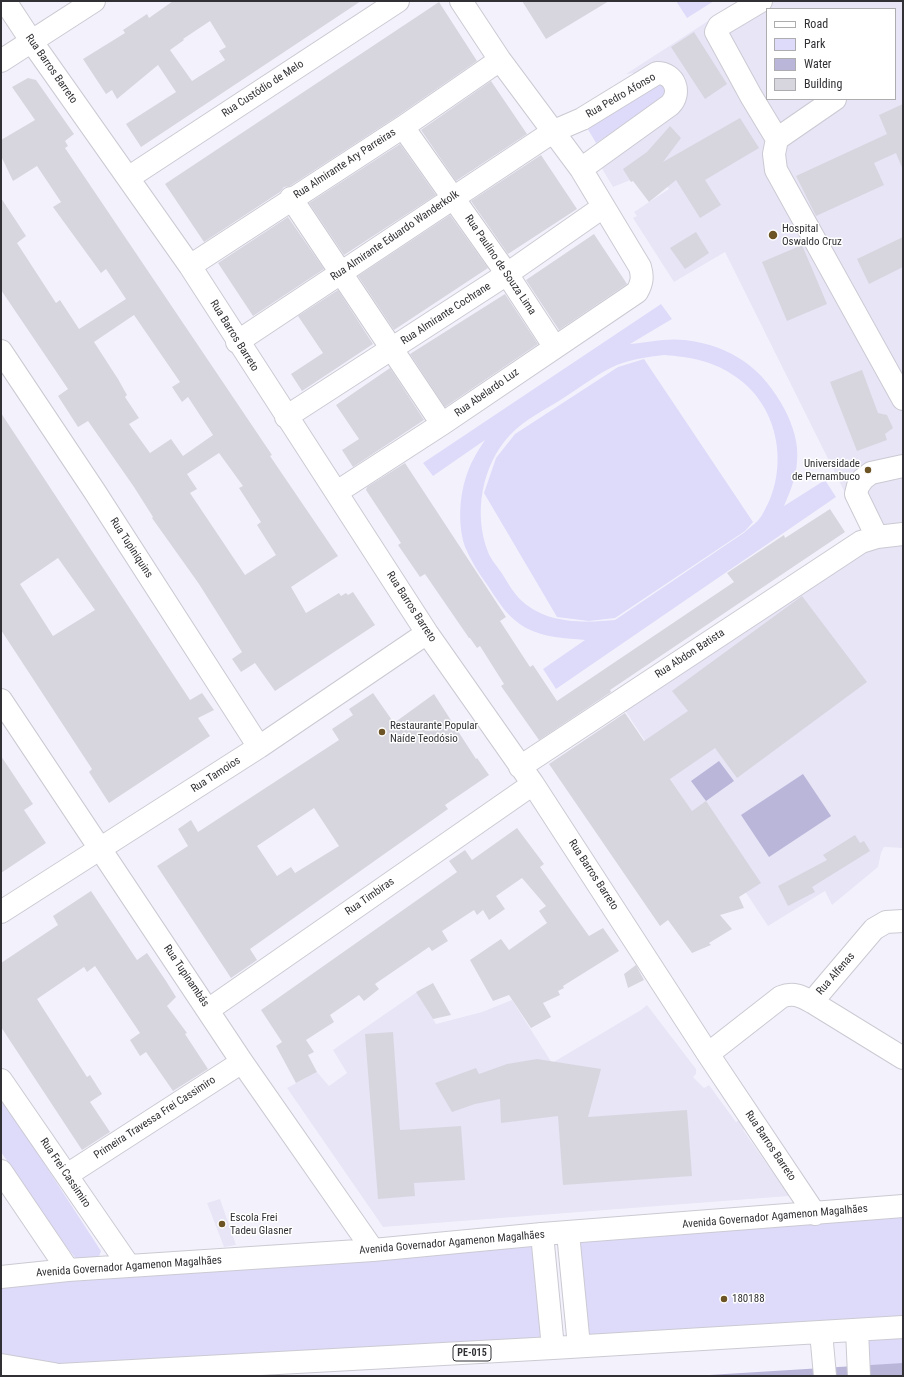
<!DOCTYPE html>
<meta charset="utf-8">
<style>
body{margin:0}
#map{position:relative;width:904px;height:1377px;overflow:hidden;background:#f3f2fc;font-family:"Roboto Condensed",sans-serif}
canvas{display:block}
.frame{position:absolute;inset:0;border:2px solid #313034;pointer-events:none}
.legend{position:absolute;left:766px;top:8px;width:130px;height:92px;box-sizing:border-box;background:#fff;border:1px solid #adacae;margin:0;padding:5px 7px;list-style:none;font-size:12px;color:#313034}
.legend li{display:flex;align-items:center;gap:8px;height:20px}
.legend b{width:20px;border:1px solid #adacae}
</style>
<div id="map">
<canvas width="904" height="1377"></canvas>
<div class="frame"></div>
<ul class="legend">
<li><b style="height:5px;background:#fff"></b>Road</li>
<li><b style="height:11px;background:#dedbfa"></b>Park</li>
<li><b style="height:11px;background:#bab6da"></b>Water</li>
<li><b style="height:11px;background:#d7d6df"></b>Building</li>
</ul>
</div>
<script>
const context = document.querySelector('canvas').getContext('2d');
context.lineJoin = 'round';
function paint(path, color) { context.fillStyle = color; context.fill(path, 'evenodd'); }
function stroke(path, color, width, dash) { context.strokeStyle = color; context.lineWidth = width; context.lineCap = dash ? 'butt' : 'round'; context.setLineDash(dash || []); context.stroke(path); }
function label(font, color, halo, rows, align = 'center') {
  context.font = font + ' "Roboto Condensed",sans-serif'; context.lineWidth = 3; context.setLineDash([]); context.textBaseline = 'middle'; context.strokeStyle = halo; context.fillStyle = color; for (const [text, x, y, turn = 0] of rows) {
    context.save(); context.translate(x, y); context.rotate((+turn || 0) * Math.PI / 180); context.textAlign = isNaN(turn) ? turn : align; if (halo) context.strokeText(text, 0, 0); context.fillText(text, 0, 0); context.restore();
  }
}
const built = new Path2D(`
 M 739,1 L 903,1 L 903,848 L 884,847 L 881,853 L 878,867 L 832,905 L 825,891 L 768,926 L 622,706 L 868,546 L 850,503 L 725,252 L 674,282 L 633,218 L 637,216 L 634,212 L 669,189 L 658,169 L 613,187 L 598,162 L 669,119 L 635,73 L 626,74 ZM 767,9 L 895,9 L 895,99 L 767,99 Z
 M 417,992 L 436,1024 L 482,1012 L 512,1000 L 552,1063 L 641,1010 L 647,1005 L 696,1069 L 696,1074 L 693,1077 L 704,1088 L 709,1085 L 736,1122 L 743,1118 L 749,1126 L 743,1130 L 789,1196 L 383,1227 L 287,1088 L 317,1072 L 329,1086 L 347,1073 L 333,1050 Z
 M 220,1199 L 236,1245 L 224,1247 L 207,1203 Z`);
const green = new Path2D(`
 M 676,1 L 714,1 L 687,18 Z
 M 659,81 L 665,83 L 667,97 L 596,143 L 586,126 Z
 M 661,304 L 672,319 L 630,344 C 649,342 666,338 685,340 C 732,346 763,368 785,410 C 793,426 799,444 797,462 C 796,478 790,492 784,506 L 825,480 L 836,497 L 556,689 L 543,669 L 585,640 C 565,638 545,638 526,628 C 508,618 499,603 488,586 C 479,574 471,561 465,547 C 456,520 460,483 474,458 C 477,452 481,446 485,440 L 433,476 L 423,463 ZM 664,355 C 690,357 714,361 736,377 C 780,407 790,470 762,515 C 758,522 750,527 745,532 L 615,620 C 584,623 547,624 522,601 C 514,594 508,583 503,575 C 498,567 491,560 488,552 C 473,513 482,465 510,435 C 525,419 547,409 565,397 C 581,387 600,372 617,365 C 632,359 648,357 664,355 Z
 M 644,359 L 753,522 L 745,531 L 615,618 L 589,621 L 557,617 L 484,493 L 496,458 L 515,434 L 618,367 Z
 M 1,1097 L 101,1251 L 98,1259 L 78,1261 L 68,1249 L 1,1152 Z
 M 903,1206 L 903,1376 L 859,1376 L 857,1330 L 579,1346 L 568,1233 Z
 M 542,1234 L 553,1348 L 1,1376 L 1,1277 Z`);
const water = new Path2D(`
 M 719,761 L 734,781 L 706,801 L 691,781 Z
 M 803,774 L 831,816 L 769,857 L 741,815 Z
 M 903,1363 L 903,1376 L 693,1376 Z`);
const building = new Path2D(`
 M 173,1 L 361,1 L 141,147 L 126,124 L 176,92 L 158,65 L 117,99 L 112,90 L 106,94 L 83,59 L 125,33 L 123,30 L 147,14 L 149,18 ZM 210,21 L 226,47 L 219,51 L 225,60 L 192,81 L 170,50 L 184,40 L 183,39 Z
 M 522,1 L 609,1 L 546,39 Z
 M 439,2 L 477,61 L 396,117 L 290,186 L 284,187 L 280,192 L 204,242 L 165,184 Z
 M 694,32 L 727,84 L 705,99 L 671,47 Z
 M 28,78 L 36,80 L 74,134 L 65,141 L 68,146 L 65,148 L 272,455 L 270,456 L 338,556 L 291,587 L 306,613 L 339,593 L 341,596 L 346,593 L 348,595 L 353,592 L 375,625 L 275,691 L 255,663 L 241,672 L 232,659 L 242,652 L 199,584 L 152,518 L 153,517 L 134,487 L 88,421 L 78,427 L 58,396 L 68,389 L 1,290 L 1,198 L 26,236 L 17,243 L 56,303 L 60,300 L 79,329 L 126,299 L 106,269 L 101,273 L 53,207 L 61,202 L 37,166 L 13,181 L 1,156 L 1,140 L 35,120 L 12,87 ZM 134,315 L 180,382 L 172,387 L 182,402 L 188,397 L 213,435 L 183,456 L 171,439 L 150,453 L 129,424 L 139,418 L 125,397 L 127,395 L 118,379 L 94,342 ZM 219,453 L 243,486 L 239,488 L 261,522 L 257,525 L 276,555 L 245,575 L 190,493 L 197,489 L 187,474 Z
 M 491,81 L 527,134 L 456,181 L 421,130 Z
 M 903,104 L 903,170 L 896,153 L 874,163 L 884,185 L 816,216 L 796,176 L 887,134 L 879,115 Z
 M 740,118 L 759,148 L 705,180 L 721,205 L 700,218 L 676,180 L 649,202 L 633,181 L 631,182 L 623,169 L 647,152 L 670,126 L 681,138 L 663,162 Z
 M 400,144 L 436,195 L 344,255 L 309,203 Z
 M 541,155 L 577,209 L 508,254 L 471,201 Z
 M 450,215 L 488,268 L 394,330 L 358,276 Z
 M 288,217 L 324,269 L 253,316 L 218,263 Z
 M 696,232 L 709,253 L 685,269 L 670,248 Z
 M 594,234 L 627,284 L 559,330 L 526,280 Z
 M 903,237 L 903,267 L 869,284 L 857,259 Z
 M 802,245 L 827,304 L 787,321 L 762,262 Z
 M 338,290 L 373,344 L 302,391 L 291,374 L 323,353 L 298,316 Z
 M 505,294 L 538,344 L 445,407 L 410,354 Z
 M 390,368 L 424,420 L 353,467 L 342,450 L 359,439 L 336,405 Z
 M 862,370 L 878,413 L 887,415 L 893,428 L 885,434 L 887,440 L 857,451 L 830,382 Z
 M 1,413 L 190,700 L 202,693 L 214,710 L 198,718 L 210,736 L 109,803 L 89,772 L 92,769 L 1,630 ZM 58,558 L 95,610 L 53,636 L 20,584 Z
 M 405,463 L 506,617 L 500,621 L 530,667 L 533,665 L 557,701 L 734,582 L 727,573 L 784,535 L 785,538 L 830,509 L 845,532 L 610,690 L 611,692 L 539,740 L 501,686 L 504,684 L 480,646 L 477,648 L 470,638 L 469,638 L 425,574 L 420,577 L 398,545 L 401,543 L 366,490 L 367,487 Z
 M 802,596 L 867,682 L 737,778 L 715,748 L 670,779 L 692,811 L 706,801 L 761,883 L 739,897 L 744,908 L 720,915 L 732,929 L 709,943 L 711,945 L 692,953 L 668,920 L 660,926 L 549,764 L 625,713 L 644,741 L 688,711 L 672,691 Z
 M 373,693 L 394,723 L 434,694 L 476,759 L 477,758 L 489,775 L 445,805 L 448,809 L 250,949 L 257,960 L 231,978 L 157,866 L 188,846 L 178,829 L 191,820 L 198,832 L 339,740 L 332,729 L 353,715 L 349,709 ZM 314,808 L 339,846 L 295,873 L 291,867 L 277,876 L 257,846 Z
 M 1,756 L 33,804 L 24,810 L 46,843 L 1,873 Z
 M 517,828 L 544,864 L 540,867 L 589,936 L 603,928 L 619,951 L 563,986 L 564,988 L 558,991 L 560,995 L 543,1003 L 551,1017 L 531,1028 L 509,995 L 493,1001 L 470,960 L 501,939 L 509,950 L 547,923 L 539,911 L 546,906 L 522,878 L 496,896 L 505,909 L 489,920 L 483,910 L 477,915 L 474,910 L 442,931 L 448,941 L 432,951 L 429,947 L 375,984 L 379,989 L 364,1001 L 359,995 L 330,1015 L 334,1022 L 306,1040 L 314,1052 L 308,1055 L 317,1072 L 296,1083 L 276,1046 L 282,1042 L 261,1010 L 457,872 L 449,861 L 465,850 L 472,860 Z
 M 855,835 L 860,843 L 864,841 L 870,851 L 812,887 L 815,892 L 788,906 L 778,886 L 827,860 L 823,855 Z
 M 91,891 L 137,960 L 147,953 L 166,981 L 176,997 L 167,1006 L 187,1033 L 185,1034 L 208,1069 L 173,1091 L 146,1052 L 140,1056 L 130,1040 L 140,1033 L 95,966 L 87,972 L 84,967 L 37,999 L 87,1077 L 90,1075 L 102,1094 L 90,1102 L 110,1132 L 82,1150 L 1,1027 L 1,963 L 58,925 L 53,916 Z
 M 636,965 L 644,980 L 628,988 L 624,974 Z
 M 433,983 L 451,1015 L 433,1019 L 416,992 Z
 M 393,1032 L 400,1130 L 461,1126 L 465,1180 L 414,1183 L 415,1196 L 378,1199 L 365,1034 Z
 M 537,1059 L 601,1069 L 588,1117 L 687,1110 L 692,1176 L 563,1185 L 558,1116 L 501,1123 L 500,1099 L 475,1104 L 452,1112 L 435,1083 L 476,1068 L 479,1074 L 507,1064 Z`);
const minor = new Path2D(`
 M 5,1 L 32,42 L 190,266 L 427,633 L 533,784 L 708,1054 L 815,1214
 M 761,1 L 719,26 L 716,32 L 751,96 L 777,139 L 774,154 L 776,170 L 903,399
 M 1,61 L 94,1
 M 403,127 L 507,274 L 554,346
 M 777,139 L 835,99
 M 128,178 L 398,1
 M 291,198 L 442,424
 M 190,266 L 403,127 L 500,60
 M 237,342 L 554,131 L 582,119 L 657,73 C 675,73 682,93 670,105 L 581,169
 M 1,351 L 95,492 L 259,747
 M 286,417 L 507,274 L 603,207
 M 337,492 L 442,424 L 637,292 C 642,283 643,277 640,267 L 581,169 L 500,60 L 461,1
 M 877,537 L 903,534
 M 1,700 L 242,1062 L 373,1250
 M 520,767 L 861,542 L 877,537 L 856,494 L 858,486 L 863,479 L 871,473 L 903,466
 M 1,912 L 259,747 L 427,633
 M 812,1002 L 874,929 L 886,922 L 903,921
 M 208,1010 L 533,784
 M 708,1054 L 781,997 C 793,992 801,996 812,1002 L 903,1058
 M 1,1080 L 129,1266
 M 1,1171 L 68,1270
 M 67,1175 L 242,1062
 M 1,1277 L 68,1270 L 373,1250 L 542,1234 L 903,1206`);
const highway = new Path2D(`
 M 568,1233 L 579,1346
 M 542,1234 L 553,1348
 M 857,1330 L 859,1376
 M 821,1332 L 825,1376
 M 1,1365 L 54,1374
 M 41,1376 L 553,1348 L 903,1327`);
const markers = [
 [773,235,5,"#6d5425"],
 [868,470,4,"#6d5425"],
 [382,732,4,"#6d5425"],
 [222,1224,4,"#6d5425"],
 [724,1299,4,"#6d5425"]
];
const shields = [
 [472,1353,38]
];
const shieldNames = [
 ["PE-015",472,1353]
];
const streetNames = [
 ["Rua Barros Barreto",51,69,55],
 ["Rua Custódio de Melo",263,89,-33],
 ["Rua Pedro Afonso",621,96,-30],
 ["Rua Almirante Ary Parreiras",345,164,-33],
 ["Rua Almirante Eduardo Wanderkolk",395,236,-34],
 ["Rua Paulino de Souza Lima",500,265,56],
 ["Rua Almirante Cochrane",446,314,-33],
 ["Rua Barros Barreto",234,336,58],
 ["Rua Abelardo Luz",487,393,-35],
 ["Rua Tupiniquins",131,548,57],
 ["Rua Barros Barreto",411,607,57],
 ["Rua Abdon Batista",690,654,-33],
 ["Rua Tamoios",216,775,-33],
 ["Rua Barros Barreto",593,875,57],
 ["Rua Timbiras",370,897,-35],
 ["Rua Alfenas",836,974,-49],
 ["Rua Tupinambás",186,976,56],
 ["Primeira Travessa Frei Cassimiro",155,1118,-33],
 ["Rua Barros Barreto",770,1146,56],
 ["Rua Frei Cassimiro",65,1173,56],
 ["Avenida Governador Agamenon Magalhães",775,1217,-5],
 ["Avenida Governador Agamenon Magalhães",452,1243,-5],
 ["Avenida Governador Agamenon Magalhães",129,1267,-4]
];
const poiNames = [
 ["Hospital",782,229],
 ["Oswaldo Cruz",782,242],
 ["Universidade",860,464,"right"],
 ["de Pernambuco",860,477,"right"],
 ["Restaurante Popular",390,726],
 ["Naíde Teodósio",390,739],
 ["Escola Frei",230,1218],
 ["Tadeu Glasner",230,1231],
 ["180188",732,1299]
];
paint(built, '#e7e5f6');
paint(green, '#dedbfa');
paint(water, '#bab6da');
paint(building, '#d7d6df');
stroke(minor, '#cbcad3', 24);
stroke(highway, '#cbcad3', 24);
stroke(minor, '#fff', 22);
stroke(highway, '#fff', 22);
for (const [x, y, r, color] of markers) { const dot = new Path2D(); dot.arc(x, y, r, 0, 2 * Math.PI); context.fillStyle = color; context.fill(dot); stroke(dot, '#fff', 1.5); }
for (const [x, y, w] of shields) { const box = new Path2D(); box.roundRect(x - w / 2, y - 8, w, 16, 3); context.fillStyle = '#fff'; context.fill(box); stroke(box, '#313034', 1); }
label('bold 10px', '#313034', null, shieldNames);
label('11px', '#313034', '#fff', streetNames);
label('11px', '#313034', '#fff', poiNames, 'left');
</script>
